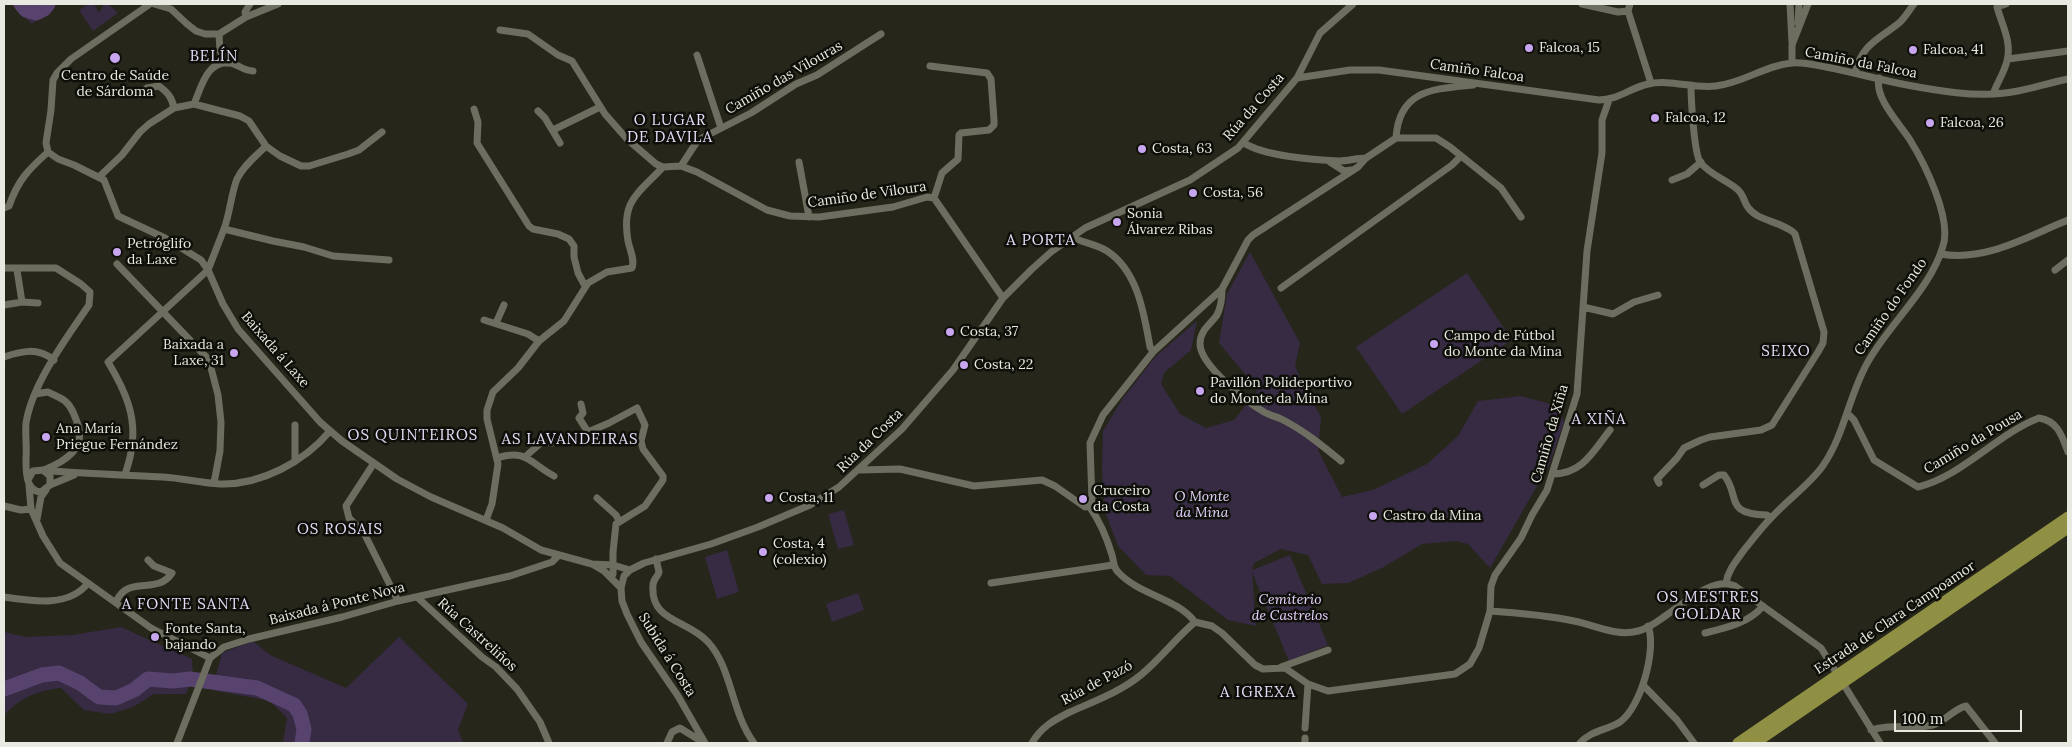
<!DOCTYPE html>
<meta charset="utf-8">
<style>
body{margin:0}
#map{position:relative;width:2072px;height:747px;overflow:hidden;background:#26261a;font-family:Lora,serif}
canvas{display:block}
.frame{position:absolute;inset:0;border:5px solid #e8e9e1;pointer-events:none}
.scale{position:absolute;left:1894px;top:710px;width:128px;height:22px;box-sizing:border-box;border:2px solid #e8e9e1;border-top:0;padding-left:6px;font-size:15px;line-height:18px;white-space:nowrap;color:#e8e9e1;-webkit-text-stroke:4px #0f0f0a;paint-order:stroke}
</style>
<div id="map">
<canvas width="2072" height="747"></canvas>
<div class="frame"></div>
<div class="scale">100 m</div>
</div>
<script>
const context = document.querySelector('canvas').getContext('2d');
context.lineJoin = 'round';
function paint(path, color) { context.fillStyle = color; context.fill(path, 'evenodd'); }
function stroke(path, color, width, dash) { context.strokeStyle = color; context.lineWidth = width; context.lineCap = dash ? 'butt' : 'round'; context.setLineDash(dash || []); context.stroke(path); }
function label(font, color, halo, rows, align = 'center') {
  context.font = font + ' Lora,serif'; context.lineWidth = 5; context.setLineDash([]); context.textBaseline = 'middle'; context.strokeStyle = halo; context.fillStyle = color; for (const [text, x, y, turn = 0] of rows) {
    context.save(); context.translate(x, y); context.rotate((+turn || 0) * Math.PI / 180); context.textAlign = isNaN(turn) ? turn : align; if (halo) context.strokeText(text, 0, 0); context.fillText(text, 0, 0); context.restore();
  }
}
const green = new Path2D(`
 M 11,4 L 56,4 L 32,24 Z
 M 88,4 L 94,4 L 99,13 L 104,4 L 108,4 L 118,13 L 93,31 L 79,10 Z
 M 1250,252 L 1300,343 L 1295,366 L 1309,396 L 1321,417 L 1318,450 L 1342,497 L 1373,490 L 1427,464 L 1458,436 L 1478,401 L 1521,396 L 1558,406 L 1564,423 L 1549,465 L 1490,568 L 1468,544 L 1455,541 L 1422,544 L 1382,568 L 1348,583 L 1322,584 L 1308,555 L 1281,549 L 1254,563 L 1252,570 L 1290,555 L 1328,645 L 1289,661 L 1252,572 L 1256,626 L 1228,620 L 1170,576 L 1146,575 L 1118,546 L 1104,509 L 1102,467 L 1103,431 L 1123,398 L 1156,356 L 1197,321 L 1191,350 L 1164,373 L 1161,384 L 1180,414 L 1206,428 L 1234,420 L 1257,391 L 1245,374 L 1219,343 L 1227,294 Z
 M 1467,273 L 1512,340 L 1402,414 L 1356,347 Z
 M 844,510 L 854,545 L 838,549 L 828,514 Z
 M 727,550 L 739,592 L 717,599 L 705,557 Z
 M 858,593 L 864,610 L 832,622 L 826,604 Z
 M 121,627 L 192,659 L 193,676 L 186,694 L 154,694 L 133,707 L 110,714 L 84,710 L 61,688 C 38,690 20,698 4,715 L 4,632 L 26,637 L 72,635 Z
 M 399,637 L 468,704 L 458,730 L 463,743 L 283,743 L 287,718 L 270,701 L 212,690 L 222,653 L 253,641 L 270,655 L 346,688 Z`);
const river = new Path2D(`
 M 21,4 L 26,10 L 36,13 L 44,9 L 48,4
 M 4,689 L 42,675 L 59,673 L 80,683 L 99,697 L 116,698 L 134,690 L 148,679 L 173,681 L 190,679 L 257,688 L 294,705 L 300,714 L 304,729 L 302,743`);
const street = new Path2D(`
 M 150,4 L 71,59 L 57,73 L 53,80 L 51,110 L 46,143 L 48,152 L 58,159 L 74,165 L 104,180 L 118,216 L 165,238 L 201,260 L 208,270 L 223,304 L 238,329 L 320,422 L 342,441 L 397,479 L 431,497 L 503,528 L 541,550 L 592,564 L 613,565 L 630,570
 M 154,4 L 171,9 L 187,24 L 196,31 L 205,34 L 219,34 L 246,17 L 245,12 L 250,4
 M 1582,4 L 1618,12 L 1628,11
 M 1630,4 L 1628,11 L 1651,83
 M 1790,4 L 1792,43
 M 246,17 L 278,4
 M 1798,23 L 1799,4
 M 500,30 L 528,34 L 558,55 L 572,61 L 605,114 L 627,139 L 656,164 L 663,167 L 681,166 L 697,172 L 767,210 L 790,216 L 819,217 L 893,207 L 927,197 L 934,198 L 1003,298
 M 219,34 L 220,51 L 228,63
 M 697,55 L 721,128
 M 2008,59 L 2068,51
 M 1792,63 L 1792,45 L 1808,4
 M 930,66 L 987,73 L 991,79 L 994,120 L 994,125 L 989,130 L 961,133 L 959,135 L 958,159 L 942,173 L 934,198
 M 1855,73 C 1862,44 1878,40 1899,23 C 1905,18 1909,10 1914,4
 M 1297,78 L 1350,70 L 1379,70 L 1599,100 C 1618,100 1630,88 1648,84 C 1671,79 1693,89 1716,86 C 1743,83 1766,65 1792,63 C 1803,62 1815,65 1826,67 C 1853,72 1880,80 1907,85 C 1939,91 1974,97 2005,93 C 2027,91 2047,83 2068,79
 M 1993,94 C 1997,83 2004,73 2007,61 C 2012,42 2002,25 1997,7 L 2006,4
 M 139,95 L 147,88 L 159,86 C 167,92 172,97 174,108
 M 194,104 C 201,88 207,59 231,63 C 239,65 244,71 253,71
 M 474,109 L 478,122 L 477,143 L 529,226 L 533,229 L 558,234 L 569,239 L 574,246 L 574,257 L 578,273 L 585,286
 M 538,111 L 545,118 L 560,143
 M 553,130 L 600,107
 M 1396,138 C 1399,89 1434,89 1473,85
 M 1244,143 C 1264,156 1314,160 1339,161 C 1348,161 1357,158 1366,158
 M 799,162 L 809,217
 M 1330,162 L 1344,171 L 1351,170
 M 681,166 L 696,143 L 702,138 L 751,113 L 796,84 L 817,75 L 881,34
 M 100,176 L 122,155 L 140,132 L 149,124 L 174,108 L 194,104 L 240,116 L 249,121 L 266,146 L 280,156 L 301,166 L 309,166 L 348,154 L 359,150 L 382,132
 M 1672,180 L 1687,174 L 1701,162
 M 4,208 L 9,206 C 18,180 28,170 48,152
 M 224,229 C 230,213 231,194 237,179 C 243,166 256,156 266,146
 M 1072,237 C 1083,243 1096,244 1107,251 C 1138,271 1144,314 1150,347 L 1153,352
 M 1941,254 C 1986,262 2028,236 2068,220
 M 117,264 L 209,360 L 218,395 L 221,422 L 220,451 L 214,483
 M 4,268 L 56,268 L 81,284 L 90,292 L 89,305 C 67,337 32,384 26,423 C 25,435 27,446 26,458 C 26,470 25,491 41,492 L 50,485 L 50,476 L 43,470 L 33,471 L 28,480
 M 17,270 L 22,302
 M 2055,270 L 2068,260
 M 1281,288 L 1452,165 L 1461,156
 M 1222,289 C 1222,298 1221,307 1217,315 C 1210,325 1200,330 1200,344 C 1200,365 1247,402 1264,412 C 1271,416 1279,417 1285,421 C 1306,432 1324,447 1341,461
 M 4,305 L 22,302 L 38,303
 M 1583,307 L 1613,314 L 1634,302 L 1658,295
 M 484,320 L 528,334 L 539,341
 M 496,323 L 504,305
 M 4,357 C 22,351 37,347 54,360
 M 35,394 L 48,392 C 53,395 60,397 65,401 C 72,407 74,414 77,422 C 87,448 66,461 44,470
 M 581,404 L 583,413 L 579,418 L 588,432 L 609,423 L 637,408 L 645,425 L 641,441 L 643,449 L 663,476 L 663,480 L 645,506 L 616,524 L 613,552 L 613,574
 M 1848,414 L 1854,420 L 1874,460 L 1918,487 C 1961,477 1997,434 2039,418 C 2058,421 2062,436 2068,452
 M 295,425 L 295,461
 M 526,456 L 543,441 L 552,443
 M 497,458 C 526,448 531,464 554,476
 M 374,463 L 346,506 L 349,518 L 364,533 L 398,601
 M 860,470 L 900,469 L 974,486 L 1042,480 L 1055,486 L 1085,507 L 1089,506 C 1099,520 1107,538 1112,555 C 1114,562 1113,567 1118,572 C 1139,595 1177,598 1195,622
 M 47,473 L 53,471 C 90,474 127,475 163,477 C 182,478 201,483 220,484 C 261,485 304,462 330,431
 M 1553,474 C 1583,474 1594,450 1610,430
 M 125,475 C 127,467 130,460 131,452 C 138,418 125,390 108,362 L 208,270 L 224,229 L 273,241 L 304,247 L 333,256 L 389,260
 M 1659,483 L 1657,479 L 1677,458 L 1684,448 L 1701,440 L 1710,437 L 1761,430 L 1772,425 L 1818,352 L 1823,343 L 1824,332 L 1795,234 C 1789,226 1767,221 1758,216 C 1741,206 1747,197 1737,189 C 1726,180 1709,174 1700,162 C 1694,152 1691,99 1691,85
 M 29,485 L 31,509 L 43,536 L 60,563 L 151,628 L 210,658
 M 50,485 L 74,475
 M 1703,485 L 1719,475 L 1724,475 C 1741,496 1723,514 1767,515 L 1771,518
 M 597,498 L 616,515 L 619,521
 M 4,506 L 21,510 L 31,509
 M 1089,506 L 1092,501 L 1090,443 L 1103,415 L 1153,352 L 1222,289 L 1248,240 L 1253,235 L 1358,167 L 1366,158 L 1396,138 L 1436,138 L 1450,147 L 1501,188 L 1521,217
 M 37,519 L 41,497 L 46,490
 M 486,520 L 492,504 L 498,464 L 487,419 L 487,410 L 493,392 L 518,368 L 539,341 L 564,321 L 588,283 L 607,272 L 632,268 C 635,259 630,251 628,241 C 621,200 638,194 663,167
 M 656,559 L 659,572 C 658,577 653,579 653,585 C 650,622 687,619 708,642 C 732,668 731,712 754,743
 M 592,564 L 604,571 L 621,588
 M 991,583 L 1113,565
 M 1726,583 C 1728,570 1737,560 1744,550 C 1753,539 1761,528 1771,518 C 1787,500 1808,486 1822,467 C 1845,435 1849,393 1869,360 C 1891,322 1931,288 1943,246 C 1952,219 1925,164 1910,140 C 1900,124 1874,98 1879,78
 M 4,597 C 31,601 69,608 88,583
 M 417,597 L 482,657 L 496,667 L 517,689 L 540,722 L 549,743
 M 116,602 C 128,574 157,596 172,573 L 154,566 L 148,560
 M 1490,611 L 1491,586 L 1495,575 L 1521,538 L 1532,515 L 1547,490 L 1577,394 L 1587,251 L 1602,153 L 1602,120 L 1609,100
 M 1195,622 L 1212,626 L 1222,633 L 1255,665 L 1263,669 L 1285,668 L 1308,684 L 1328,691 L 1455,674 L 1470,664 L 1479,648 L 1490,611 C 1519,613 1546,615 1574,621 C 1595,625 1616,637 1638,631 C 1666,624 1707,572 1735,586 L 1821,648 L 1880,743
 M 1705,633 C 1726,628 1749,623 1763,606
 M 1281,667 L 1328,650
 M 1644,686 L 1677,720 L 1694,743
 M 1305,728 L 1308,684
 M 1871,730 C 1891,723 1912,730 1933,725 C 1945,722 1953,709 1966,706 L 1995,743
 M 177,743 L 210,658 L 224,647 L 249,639 L 342,617 L 398,601 L 510,576 L 552,562 L 559,555
 M 667,743 L 672,732 L 680,728 L 704,743
 M 705,743 L 678,696 L 641,642 L 627,614 L 622,601 L 621,588 L 624,576 L 630,570 L 644,563 L 711,544 L 758,527 L 810,505 L 839,487 L 902,429 L 953,370 L 1003,298 L 1032,269 L 1051,252 L 1085,228 L 1190,180 L 1238,148 L 1297,78 L 1320,33 L 1353,4
 M 1032,743 C 1041,727 1054,720 1070,712 C 1095,701 1122,691 1142,674 C 1161,658 1176,638 1195,622
 M 1305,743 L 1305,738
 M 1580,743 C 1590,731 1607,730 1620,722 C 1641,707 1657,649 1648,626`);
const primary = new Path2D(`
 M 1738,743 L 2068,517
 M 1755,743 L 2068,528`);
const markers = [
 [1529,48,5,"#c7a6ef"],
 [1913,50,5,"#c7a6ef"],
 [115,58,6,"#c7a6ef"],
 [1655,118,5,"#c7a6ef"],
 [1930,123,5,"#c7a6ef"],
 [1142,149,5,"#c7a6ef"],
 [1193,193,5,"#c7a6ef"],
 [1117,222,5,"#c7a6ef"],
 [117,252,5,"#c7a6ef"],
 [950,332,5,"#c7a6ef"],
 [1434,344,5,"#c7a6ef"],
 [234,353,5,"#c7a6ef"],
 [964,365,5,"#c7a6ef"],
 [1200,391,5,"#c7a6ef"],
 [46,437,5,"#c7a6ef"],
 [769,498,5,"#c7a6ef"],
 [1083,499,5,"#c7a6ef"],
 [1373,516,5,"#c7a6ef"],
 [763,552,5,"#c7a6ef"],
 [155,637,5,"#c7a6ef"]
];
const poiNames = [
 ["Falcoa, 15",1539,48],
 ["Falcoa, 41",1923,50],
 ["Centro de Saúde",115,76,"center"],
 ["de Sárdoma",115,92,"center"],
 ["Falcoa, 12",1665,118],
 ["Falcoa, 26",1940,123],
 ["Costa, 63",1152,149],
 ["Costa, 56",1203,193],
 ["Sonia",1127,214],
 ["Álvarez Ribas",1127,230],
 ["Petróglifo",127,244],
 ["da Laxe",127,260],
 ["Costa, 37",960,332],
 ["Campo de Fútbol",1444,336],
 ["do Monte da Mina",1444,352],
 ["Baixada a",224,345,"right"],
 ["Laxe, 31",224,361,"right"],
 ["Costa, 22",974,365],
 ["Pavillón Polideportivo",1210,383],
 ["do Monte da Mina",1210,399],
 ["Ana María",56,429],
 ["Priegue Fernández",56,445],
 ["Cruceiro",1093,491],
 ["da Costa",1093,507],
 ["Costa, 11",779,498],
 ["Castro da Mina",1383,516],
 ["Costa, 4",773,544],
 ["(colexio)",773,560],
 ["Fonte Santa,",165,629],
 ["bajando",165,645]
];
const streetNames = [
 ["Camiño da Falcoa",1861,63,11],
 ["Camiño Falcoa",1477,71,8],
 ["Camiño das Vilouras",784,78,-30],
 ["Rúa da Costa",1254,107,-49],
 ["Camiño de Viloura",867,195,-8],
 ["Camiño do Fondo",1891,307,-55],
 ["Baixada á Laxe",275,350,49],
 ["Camiño da Xiña",1550,434,-74],
 ["Rúa da Costa",870,441,-44],
 ["Camiño da Pousa",1973,442,-31],
 ["Baixada á Ponte Nova",337,604,-14],
 ["Estrada de Clara Campoamor",1895,618,-34],
 ["Rúa Castreliños",477,635,42],
 ["Subida á Costa",667,655,58],
 ["Rúa de Pazó",1097,683,-28]
];
const parkNames = [
 ["O Monte",1202,497],
 ["da Mina",1202,513],
 ["Cemiterio",1290,600],
 ["de Castrelos",1290,616]
];
const neighbourhoodNames = [
 ["BELÍN",214,57],
 ["O LUGAR",670,121],
 ["DE DAVILA",670,138],
 ["A PORTA",1041,241],
 ["SEIXO",1786,352],
 ["A XIÑA",1599,420],
 ["OS QUINTEIROS",413,436],
 ["AS LAVANDEIRAS",570,440],
 ["OS ROSAIS",340,530],
 ["OS MESTRES",1708,598],
 ["GOLDAR",1708,615],
 ["A FONTE SANTA",186,605],
 ["A IGREXA",1258,693]
];
paint(green, '#362b43');
stroke(river, '#57436e', 15);
stroke(street, '#6e6e60', 7);
stroke(primary, '#909044', 11);
for (const [x, y, r, color] of markers) { const dot = new Path2D(); dot.arc(x, y, r, 0, 2 * Math.PI); context.fillStyle = color; context.fill(dot); stroke(dot, '#0f0f0a', 2); }
label('14px', '#e8e9e1', '#0f0f0a', poiNames, 'left');
label('14px', '#e8e9e1', '#0f0f0a', streetNames);
label('italic 14px', '#e6d3fe', '#0f0f0a', parkNames);
context.letterSpacing = '1px';
label('15px', '#e8dcf8', '#0f0f0a', neighbourhoodNames);
context.letterSpacing = '0px';
</script>
